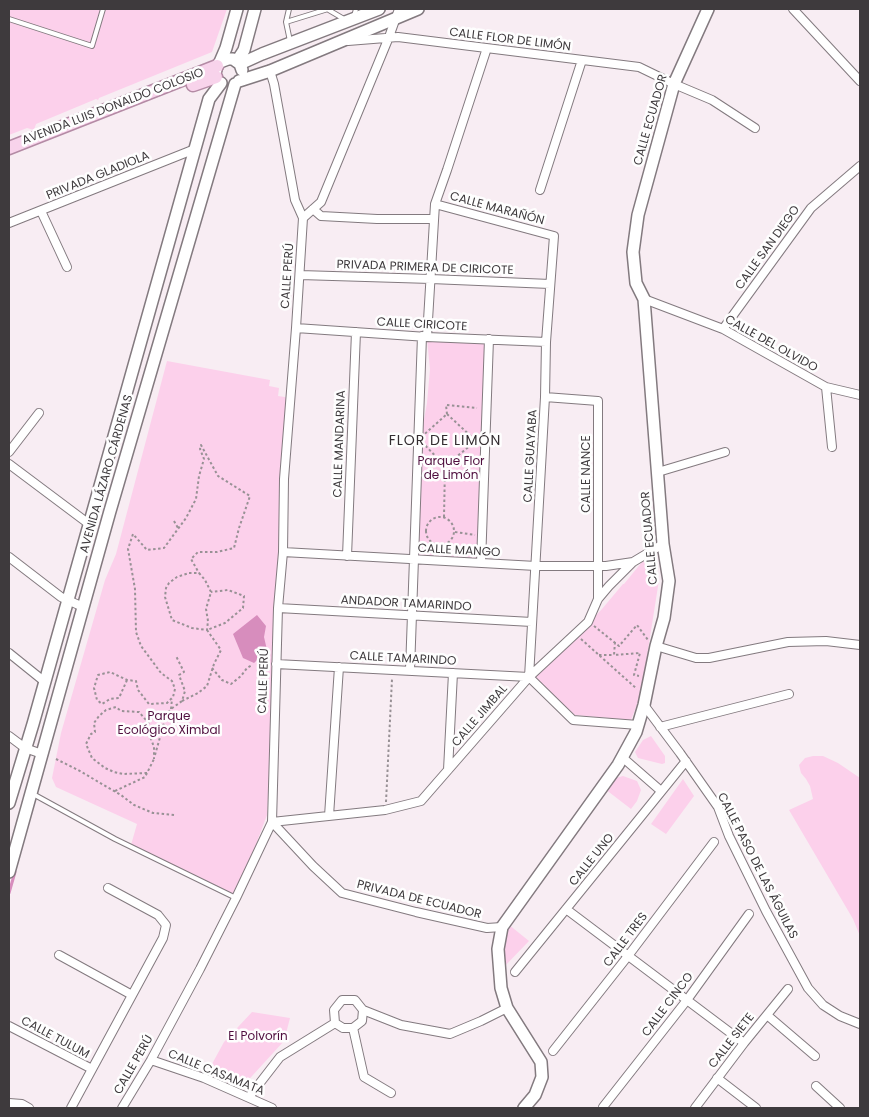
<!DOCTYPE html>
<meta charset="utf-8">
<style>
body{margin:0}
#map{position:relative;width:869px;height:1117px;overflow:hidden;background:#f8edf3;font-family:Poppins,sans-serif}
canvas{display:block}
.frame{position:absolute;inset:0;border:10px solid #3e3a3d;pointer-events:none}
</style>
<div id="map">
<canvas width="869" height="1117"></canvas>
<div class="frame"></div>
</div>
<script>
const ctx = document.querySelector('canvas').getContext('2d');
ctx.lineJoin = 'round';
function fillPath(path, color) { ctx.fillStyle = color; ctx.fill(path, 'evenodd'); }
const shape = rows => new Path2D(rows.map(r => 'M' + r).join(''));
function stroke(path, color, width, dash) { ctx.strokeStyle = color; ctx.lineWidth = width; ctx.lineCap = dash ? 'butt' : 'round'; ctx.setLineDash(dash || []); ctx.stroke(path); }
function label(font, color, halo, rows, align = 'center') {
  ctx.font = font + ' Poppins,sans-serif'; ctx.lineWidth = 5; ctx.setLineDash([]); ctx.textBaseline = 'middle'; ctx.strokeStyle = halo; ctx.fillStyle = color; for (const [text, x, y, turn = 0] of rows) {
    ctx.save(); ctx.translate(x, y); ctx.rotate((+turn || 0) * Math.PI / 180); ctx.textAlign = isNaN(turn) ? turn : align; if (halo) ctx.strokeText(text, 0, 0); ctx.fillText(text, 0, 0); ctx.restore();
  }
}
const green = shape([
 [9,9,227,9,212,52,99,98,98,100,96,99,36,124,34,130,27,128,9,135],
 [427,339,487,341,480,562,417,559,420,442,427,403,430,369],
 [167,361,270,380,269,386,279,388,278,396,291,398,267,815,236,898,131,845,137,824,56,787,52,778,61,733,105,580,116,554],
 [651,561,659,580,641,694,631,720,575,715,532,677,577,635,602,609,623,584,624,584,642,562],
 [651,736,665,756,665,763,662,764,638,758,635,752,643,740],
 [813,756,823,756,838,763,860,778,860,936,853,919,789,810,813,799,810,786,806,779,801,773,799,765,805,758],
 [623,776,637,781,641,790,637,801,631,809,605,789,616,778],
 [683,779,694,796,666,834,651,824],
 [508,924,529,941,502,969,504,929],
 [252,1012,290,1018,284,1041,242,1087,206,1075,224,1042]
]);
const water = shape([
 [257,615,266,626,264,637,267,650,254,663,243,658,233,634]
]);
const stream = shape([
 [9,893,15,872]
]);
const path = shape([
 [447,414,476,441,445,466,419,439,447,414],
 [447,414,446,405,477,408],
 '426 531a14 14 0 1 1 28 0a14 14 0 1 1-28 0Z',
 [444,517,445,466],
 [174,521,178,528],
 [455,532,475,535],
 [189,573,199,573,205,580,211,592,206,609,208,621,207,630,192,628,172,620,165,597,166,588,169,583,177,577,189,573],
 [594,626,619,646,637,625,648,640],
 [581,639,637,689],
 [615,642,614,655,640,653,634,675,639,676],
 [599,655,614,655],
 [212,668,222,680,231,684,241,676,247,668,252,665],
 [127,680,119,698,110,699,102,704,97,700,94,688,98,675,110,672,127,680,136,681,138,690,149,704,167,703,173,697,175,689,172,681,161,673,141,646,136,632,135,589,128,549,133,534,147,550,164,548,186,518,196,499,199,476,204,459,200,449,201,445,218,476,250,496,239,528,234,548,217,552,198,552,191,559,199,573],
 [182,701,198,693,207,686,214,664,221,650,207,630,225,623,243,608,244,596,228,590,211,592],
 [171,709,172,699],
 [155,755,166,716,171,709,182,701,185,691,179,675,184,672,176,656],
 [56,759,78,770,121,795,134,805,153,813,174,815],
 [147,773,123,774,114,772,105,768,92,758,86,744,91,734,95,732,94,723,99,716,106,710,116,707,121,711,139,712,152,727,148,731,154,747,154,759],
 [115,791,145,777,154,759],
 [386,802,392,679]
]);
const lane = shape([
 [289,9,286,22,290,41],
 [327,9,344,19],
 [354,16,356,9],
 [9,19,92,46,103,9],
 [286,22,328,9],
 [33,794,115,839,236,898]
]);
const street = shape([
 [793,9,860,81],
 [348,41,398,37,639,67,674,84,712,100,755,128],
 [270,71,274,84,295,200,303,218],
 [540,190,582,60],
 [435,204,554,236,546,342,545,397,529,677],
 [313,209,321,216,377,219,434,219],
 [41,211,67,267],
 [9,223,195,149],
 [300,275,431,279,550,284],
 [644,299,723,329,826,387,860,395],
 [296,328,427,337,546,342],
 [723,329,811,208,860,166],
 [427,337,435,204,447,170,487,48],
 [826,387,832,447],
 [545,397,598,401,598,599],
 [9,452,39,413],
 [9,464,89,524],
 [658,472,725,452],
 [283,552,536,566,606,566,633,562],
 [347,556,356,332],
 [9,557,61,597,83,607],
 [481,563,489,339],
 [278,608,532,622],
 [656,646,696,658,709,658,788,642,826,641,860,645],
 [9,653,45,682],
 [276,664,529,677],
 [410,670,422,336],
 [529,677,573,720,638,725],
 [644,705,680,753,718,807,729,836,766,911,808,988,823,1005,840,1016,860,1024],
 [660,727,789,694],
 [9,736,25,748,42,754],
 [622,757,661,791],
 [448,770,453,673],
 [329,816,339,667],
 [272,822,385,810,421,801,529,677,588,622,598,599,609,586,633,562,663,544],
 [272,822,313,866,342,893,416,912,487,928,502,927],
 [566,909,744,1043],
 [59,955,132,995],
 [515,972,686,761],
 [363,1010,362,1021,353,1028,343,1028,335,1023,334,1010,342,1000,355,1000,363,1010,401,1025,450,1034,481,1021,507,1008],
 [767,1015,815,1056],
 [9,1026,92,1069],
 [353,1028,364,1077,391,1093],
 [553,1051,628,956,714,842],
 [151,1060,204,1078,272,1108],
 [717,1078,756,1108],
 [816,1086,840,1108],
 [249,1097,280,1057,335,1023],
 [9,1103,22,1104,29,1108],
 [603,1107,687,1000,749,914],
 [71,1108,163,938,166,925,158,915,108,888],
 [122,1108,151,1060,200,969,236,898,272,822,278,608,283,552,284,479,296,328,303,218,321,202,389,37,399,9],
 [695,1108,744,1043,788,989]
]);
const secondary = shape([
 [237,61,244,50,255,9],
 [220,62,228,59,233,59,240,64,242,70],
 [240,64,262,54,379,9],
 [215,73,217,66,220,62,226,48,237,9],
 [239,81,270,71,418,9],
 [9,803,33,724,209,99,221,83],
 [9,872,110,511,235,84],
 [524,1108,535,1095,542,1077,541,1062,507,1008,501,988,498,949,502,927,618,765,636,732,644,705,656,646,664,618,669,581,663,544,644,299,636,283,633,252,638,215,674,84,708,9]
]);
const primary = shape([
 [193,85,216,77],
 [9,148,217,66]
]);
const streetNames = [
 ["CALLE FLOR DE LIMÓN",510,40,7],
 ["AVENIDA LUIS DONALDO COLOSIO",113,107,-21],
 ["CALLE ECUADOR",651,120,-74],
 ["PRIVADA GLADIOLA",98,176,-22],
 ["CALLE MARAÑÓN",497,209,15],
 ["CALLE SAN DIEGO",768,248,-54],
 ["PRIVADA PRIMERA DE CIRICOTE",425,268,2],
 ["CALLE PERÚ",288,276,-86],
 ["CALLE CIRICOTE",422,325,3],
 ["CALLE DEL OLVIDO",771,344,29],
 ["CALLE MANDARINA",340,444,-88],
 ["CALLE GUAYABA",531,456,-87],
 ["AVENIDA LÁZARO CÁRDENAS",107,474,-74],
 ["CALLE NANCE",587,474,-90],
 ["CALLE ECUADOR",650,538,-95],
 ["CALLE MANGO",459,551,3],
 ["ANDADOR TAMARINDO",406,604,3],
 ["CALLE TAMARINDO",403,659,3],
 ["CALLE PERÚ",264,681,-88],
 ["CALLE JIMBAL",480,716,-49],
 ["CALLE UNO",592,860,-51],
 ["CALLE PASO DE LAS ÁGUILAS",757,866,63],
 ["PRIVADA DE ECUADOR",419,900,14],
 ["CALLE TRES",626,940,-53],
 ["CALLE CINCO",668,1005,-53],
 ["CALLE TULUM",55,1038,28],
 ["CALLE SIETE",732,1041,-52],
 ["CALLE PERÚ",134,1065,-60],
 ["CALLE CASAMATA",216,1073,22]
];
const parkNames = [
 ["Parque Flor",451,462],
 ["de Limón",451,476],
 ["Parque",169,717],
 ["Ecológico Ximbal",169,731],
 ["El Polvorín",258,1037]
];
const neighbourhoodNames = [
 ["FLOR DE LIMÓN",445,441]
];
fillPath(green, '#fcd0eb');
fillPath(water, '#d78dbd');
stroke(stream, '#d78dbd', 3);
stroke(lane, '#837a7f', 6);
stroke(street, '#837a7f', 10);
stroke(secondary, '#837a7f', 14);
stroke(primary, '#b48ba5', 15);
stroke(path, '#989195', 2, [2.5, 2.5]);
stroke(lane, '#fff', 4);
stroke(street, '#fff', 8);
stroke(secondary, '#fff', 11);
stroke(primary, '#f8d3eb', 12);
label('12px', '#3e3a3d', '#fefefe', streetNames);
label('12px', '#4f0e3e', '#fefefe', parkNames);
ctx.letterSpacing = '1px';
label('14px', '#342d31', '#fefefe', neighbourhoodNames);
ctx.letterSpacing = '0px';
</script>
